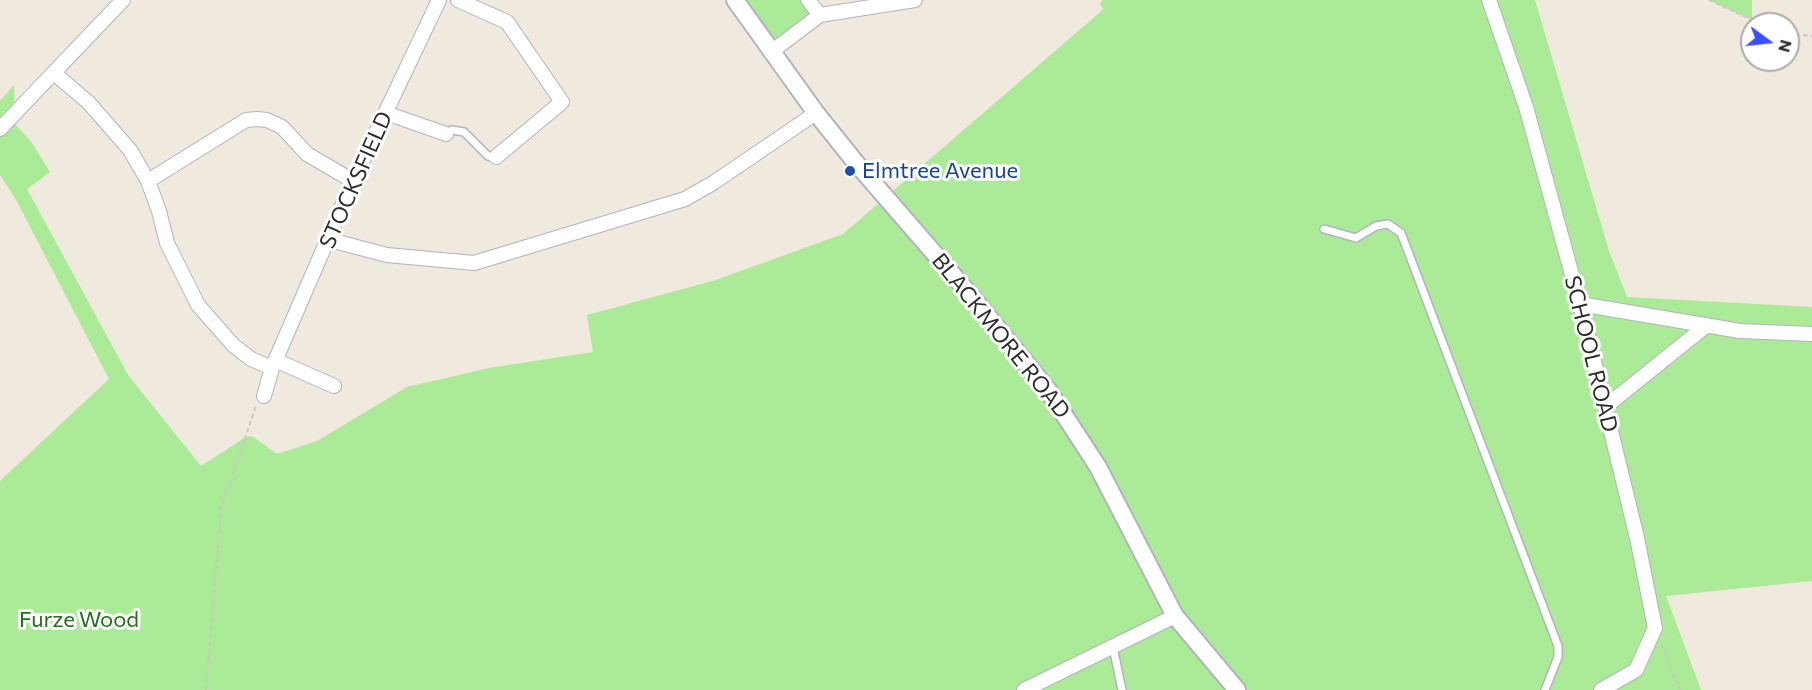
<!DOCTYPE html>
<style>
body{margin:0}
#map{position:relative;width:1812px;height:690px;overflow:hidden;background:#efe9de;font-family:Commissioner,sans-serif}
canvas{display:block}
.north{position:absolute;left:1740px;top:12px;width:60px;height:60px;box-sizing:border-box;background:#fff;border:2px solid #ababab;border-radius:50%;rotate:105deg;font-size:16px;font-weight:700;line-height:24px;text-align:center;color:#2d2d2d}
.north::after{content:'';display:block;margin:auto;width:21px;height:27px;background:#3b4fff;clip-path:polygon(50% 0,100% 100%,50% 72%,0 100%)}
</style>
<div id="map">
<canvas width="1812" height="690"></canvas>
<div class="north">N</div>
</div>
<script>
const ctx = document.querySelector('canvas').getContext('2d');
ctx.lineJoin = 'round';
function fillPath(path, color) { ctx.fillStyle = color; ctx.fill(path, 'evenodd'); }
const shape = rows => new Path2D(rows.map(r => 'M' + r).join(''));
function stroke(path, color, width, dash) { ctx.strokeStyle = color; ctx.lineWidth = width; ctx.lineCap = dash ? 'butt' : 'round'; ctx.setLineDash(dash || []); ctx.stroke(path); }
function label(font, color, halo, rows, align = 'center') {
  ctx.font = font + ' Commissioner,sans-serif'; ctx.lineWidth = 6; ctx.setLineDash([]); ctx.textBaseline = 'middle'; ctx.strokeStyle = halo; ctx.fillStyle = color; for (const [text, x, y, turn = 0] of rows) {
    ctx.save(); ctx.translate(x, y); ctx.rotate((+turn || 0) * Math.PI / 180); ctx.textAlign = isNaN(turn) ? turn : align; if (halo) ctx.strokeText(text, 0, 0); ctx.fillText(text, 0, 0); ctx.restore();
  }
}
const green = shape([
 [735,0,808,0,820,15,771,52],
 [1103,0,1535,0,1609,251,1627,297,1812,307,1812,581,1666,596,1701,690,0,690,0,481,109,379,14,196,0,175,0,101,14,85,15,124,32,143,50,172,27,189,128,375,201,466,246,437,252,436,277,454,317,441,407,387,489,368,593,352,587,315,716,280,843,234,1098,14,1103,9,1100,4],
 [1709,0,1752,0,1752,20]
]);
const path = shape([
 [1709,0,1761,24],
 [1788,34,1812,36],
 [1662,645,1680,690],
 [206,690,221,508,256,406]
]);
const service = shape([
 [446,134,452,130,464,132,488,156,496,157],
 [1324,229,1356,238,1376,226,1388,224,1401,233,1558,646,1558,657,1545,690],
 [1113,647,1122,690]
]);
const minor = shape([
 [458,0,507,22,562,102,496,157],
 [1489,0,1526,107,1580,304,1637,538,1655,628,1636,670,1601,690],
 [820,15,915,0],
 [771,52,820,15,808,0],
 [55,74,88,102,130,150,148,181,159,211,167,243,198,305,233,345,251,359,272,368],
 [386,113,446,134],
 [0,129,123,0],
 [148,181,246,120,257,119,267,120,282,127,307,154,353,181],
 [330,240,387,255,474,263,685,199,713,183,816,113],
 [1580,304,1740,331,1812,334],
 [275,360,334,386],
 [264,396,272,368,353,181,439,0],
 [1605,407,1707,325],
 [1024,690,1175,616]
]);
const tertiary = shape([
 [735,0,816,113,856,163,973,298,1048,390,1098,467,1175,616,1237,690]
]);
const markers = [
 [850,171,6,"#1a4fb4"]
];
const transitNames = [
 ["Elmtree Avenue",862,171]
];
const streetNames = [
 ["STOCKSFIELD",356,180,-66],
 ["BLACKMORE ROAD",1001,336,51],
 ["SCHOOL ROAD",1591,354,76]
];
const parkNames = [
 ["Furze Wood",79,620]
];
fillPath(green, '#abea96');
stroke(service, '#b2b3c1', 10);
stroke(minor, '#b2b3c1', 16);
stroke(tertiary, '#b2b3c1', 20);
stroke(path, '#c8c8c8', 2, [4.5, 3]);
stroke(service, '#fff', 7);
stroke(minor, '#fff', 14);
stroke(tertiary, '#fff', 16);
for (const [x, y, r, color] of markers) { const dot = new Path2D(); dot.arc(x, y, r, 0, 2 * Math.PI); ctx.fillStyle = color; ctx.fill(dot); stroke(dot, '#fff', 2); }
label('22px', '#164399', '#fff', transitNames, 'left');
label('22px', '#2d2d2d', '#fff', streetNames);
label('22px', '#207214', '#fff', parkNames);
</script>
